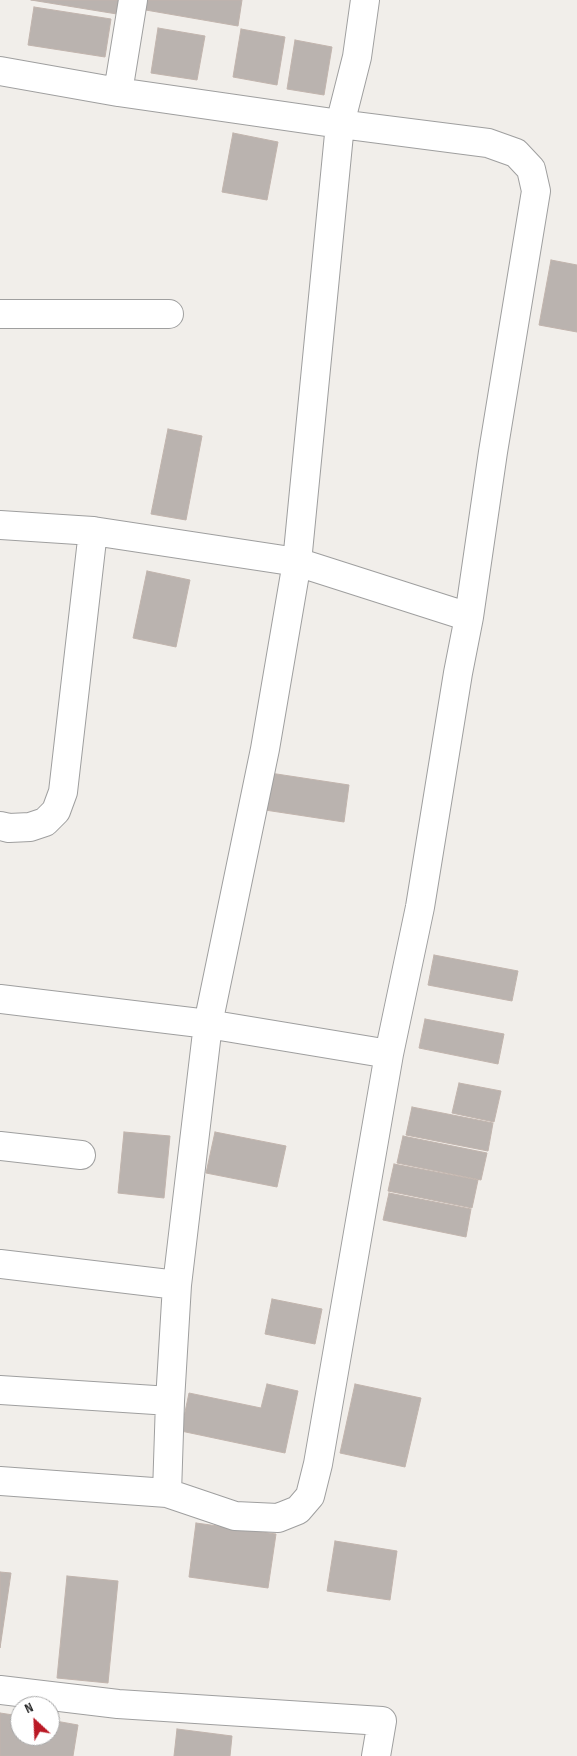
<!DOCTYPE html>
<style>
body{margin:0}
#map{position:relative;width:577px;height:1756px;overflow:hidden;background:#f1eeea;font-family:"Sofia Sans Condensed",sans-serif}
canvas{display:block}
.north{position:absolute;left:10px;top:1696px;width:50px;height:50px;box-sizing:border-box;background:#fff;border:1px solid #a7a7a7;border-radius:50%;rotate:335deg;font-size:14px;font-weight:700;line-height:20px;text-align:center;color:#222}
.north::after{content:'';display:block;margin:auto;width:18px;height:22px;background:#ba1925;clip-path:polygon(50% 0,100% 100%,50% 72%,0 100%)}
</style>
<div id="map">
<canvas width="577" height="1756"></canvas>
<div class="north">N</div>
</div>
<script>
const ctx = document.querySelector('canvas').getContext('2d');
ctx.lineJoin = 'round';
function fillPath(path, color) { ctx.fillStyle = color; ctx.fill(path, 'evenodd'); }
const shape = rows => new Path2D(rows.map(r => 'M' + r).join(''));
function stroke(path, color, width, dash) { ctx.strokeStyle = color; ctx.lineWidth = width; ctx.lineCap = dash ? 'butt' : 'round'; ctx.setLineDash(dash || []); ctx.stroke(path); }
const building = shape([
 [31,0,125,0,123,15,31,0],
 [141,0,242,0,238,26,140,9,141,0],
 [34,7,111,19,105,57,28,45,34,7],
 [158,28,205,36,197,80,151,73,158,28],
 [241,29,285,37,277,85,233,77,241,29],
 [295,40,332,47,324,95,287,89,295,40],
 [233,133,278,142,267,200,222,192,233,133],
 [551,260,577,265,577,332,539,325,551,260],
 [168,429,202,436,186,520,151,514,168,429],
 [147,571,190,580,176,647,133,638,147,571],
 [270,773,349,785,344,822,265,810,270,773],
 [434,955,518,971,512,1001,428,985,434,955],
 [425,1019,504,1034,498,1064,419,1048,425,1019],
 [459,1083,501,1091,494,1122,452,1113,459,1083],
 [412,1107,493,1123,488,1151,406,1135,412,1107],
 [124,1132,170,1136,164,1198,118,1193,124,1132],
 [215,1132,286,1146,277,1187,206,1173,215,1132],
 [403,1136,487,1153,481,1180,397,1163,403,1136],
 [394,1164,478,1180,472,1208,388,1191,394,1164],
 [389,1193,471,1209,466,1237,383,1220,389,1193],
 [272,1299,322,1309,315,1344,265,1334,272,1299],
 [267,1384,298,1391,285,1453,181,1431,189,1393,261,1408,267,1384],
 [355,1384,421,1398,405,1467,340,1453,355,1384],
 [196,1523,276,1534,268,1588,189,1577,196,1523],
 [335,1541,397,1551,390,1600,327,1591,335,1541],
 [0,1572,11,1573,0,1648,0,1572],
 [67,1576,118,1581,108,1683,57,1678,67,1576],
 [0,1713,20,1716,20,1736,50,1736,50,1720,78,1725,73,1756,0,1756,0,1713],
 [177,1729,232,1736,230,1756,174,1756,177,1729]
]);
const minor = shape([
 [0,71,118,92,340,124,488,143,516,153,531,169,536,191,493,452,469,617,458,673,420,907,389,1054,318,1464,310,1496,298,1510,278,1518,235,1516,167,1493,0,1481],
 [118,92,133,0],
 [0,314,169,314],
 [0,525,93,531,297,562,469,617],
 [0,826,9,828,30,827,45,822,56,811,63,792,93,531],
 [0,999,208,1024,389,1054],
 [0,1146,81,1155],
 [0,1264,177,1285],
 [0,1390,170,1401],
 [167,1493,170,1401,177,1285,208,1024,265,749,297,562,340,124,357,57,365,0],
 [0,1690,118,1704,382,1721,376,1756]
]);
fillPath(building, '#bab3af');
stroke(building, '#c1b4ad', 1);
stroke(minor, '#9f9f9f', 30);
stroke(minor, '#fff', 28);
</script>
